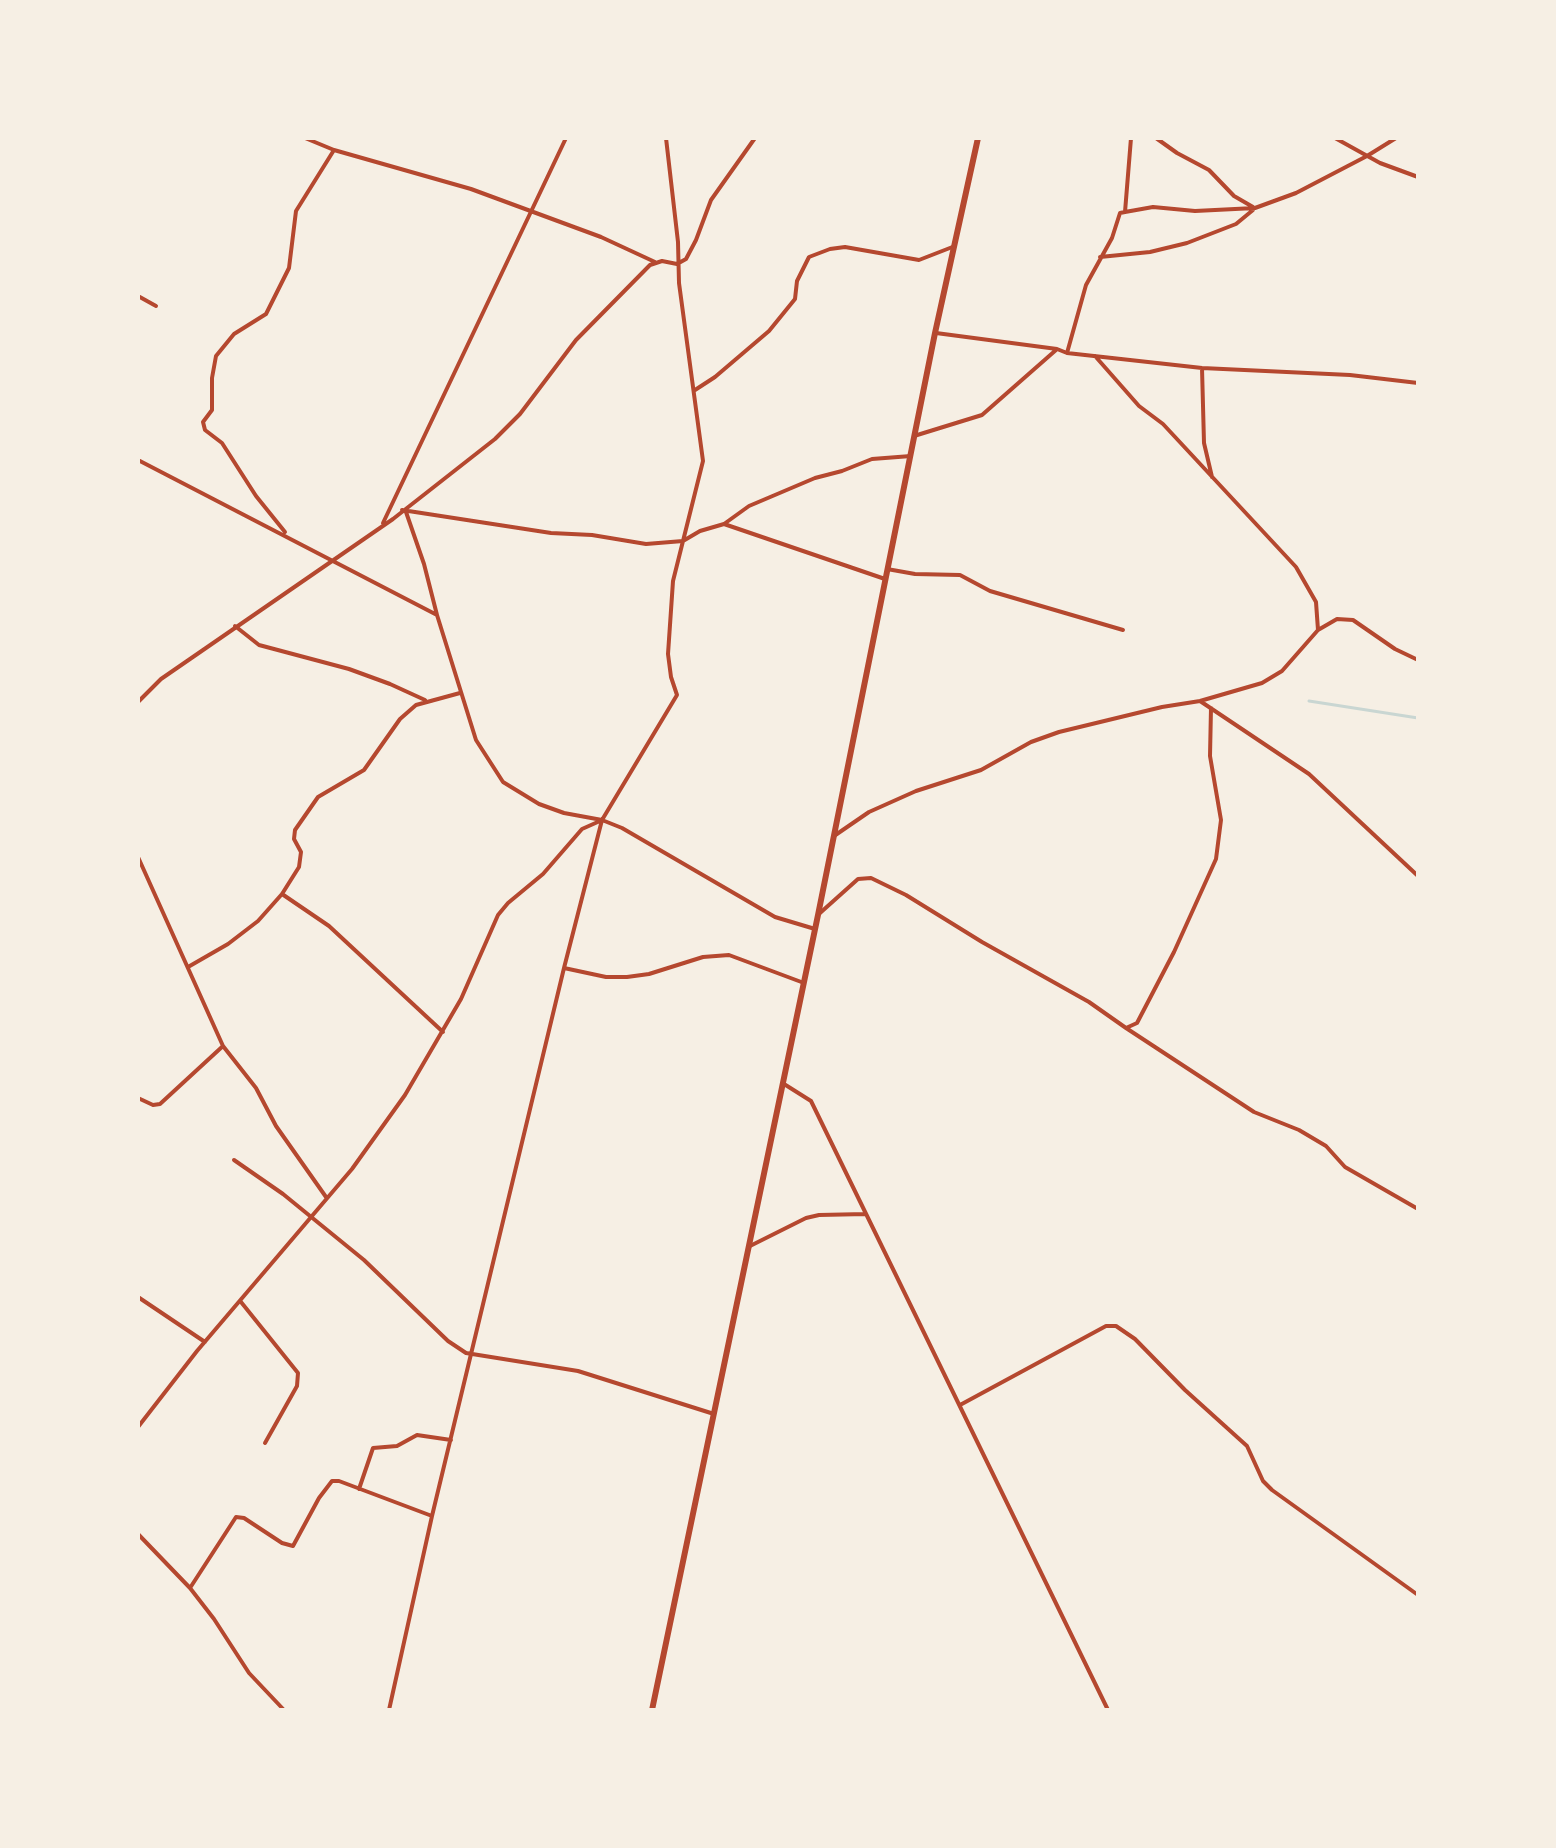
<!DOCTYPE html>
<style>
body{margin:0}
#map{position:relative;width:1556px;height:1848px;overflow:hidden;background:#f6efe4;font-family:"Roboto Condensed",sans-serif}
canvas{display:block}
.frame{position:absolute;inset:0;border:140px solid #f6efe4;pointer-events:none}
</style>
<div id="map">
<canvas width="1556" height="1848"></canvas>
<div class="frame"></div>
</div>
<script>
const ctx = document.querySelector('canvas').getContext('2d');
ctx.lineJoin = 'round';
const shape = rows => new Path2D(rows.map(r => 'M' + r).join(''));
function stroke(path, color, width, dash) { ctx.strokeStyle = color; ctx.lineWidth = width; ctx.lineCap = dash ? 'butt' : 'round'; ctx.setLineDash(dash || []); ctx.stroke(path); }
const stream = shape([
 [1309,701,1418,718]
]);
const minor = shape([
 [305,138,334,150,471,189,601,237,655,262],
 [1156,138,1177,153,1209,170,1234,196,1253,207],
 [1335,138,1380,163,1418,177],
 [1125,212,1153,207,1195,211,1255,208,1296,193,1367,156,1396,138],
 [1100,257,1150,252,1187,243,1236,224,1253,210],
 [138,296,156,306],
 [936,333,1057,349,1067,353,1202,368,1350,375,1418,383],
 [1067,353,1086,285,1112,238,1120,213,1125,212,1131,138],
 [1095,356,1139,406,1163,424,1296,567,1316,602,1318,630],
 [1202,368,1204,443,1212,477],
 [695,390,715,377,769,331,795,299,797,281,809,257,830,249,845,247,919,260,955,246],
 [914,436,982,415,1056,350],
 [138,460,437,615,476,740,503,782,539,804,564,813,602,820,622,828,775,917,815,929],
 [402,510,551,533,592,535,646,544,683,541,700,531,724,524,749,506,815,478,842,471,872,459,911,456],
 [406,512,424,564,437,615],
 [383,523,566,138],
 [724,524,885,579],
 [285,532,256,496,222,443,205,430,203,422,212,410,212,378,216,356,234,334,266,314,289,268,296,211,334,150],
 [887,569,915,574,960,575,990,591,1123,630],
 [235,626,259,645,349,669,390,684,425,700],
 [1200,701,1309,774,1418,876],
 [138,702,161,679,393,519,495,439,520,414,576,340,650,265,662,261,677,264,686,259,696,240,711,200,755,138],
 [834,836,869,812,916,791,981,770,1031,742,1059,732,1162,707,1200,701,1262,683,1282,671,1318,630,1337,619,1353,620,1395,649,1418,660],
 [138,857,223,1046,256,1088,276,1126,326,1197],
 [282,894,329,926,443,1032],
 [820,913,858,879,871,878,906,895,982,942,1089,1002,1126,1028,1137,1023,1174,952,1216,859,1221,820,1210,756,1211,708],
 [188,967,228,944,258,921,282,894,299,867,301,852,294,839,295,830,318,797,364,770,400,719,416,705,460,693],
 [564,968,606,977,627,977,649,974,703,957,729,955,804,983],
 [1126,1028,1254,1112,1299,1130,1326,1146,1345,1167,1418,1209],
 [784,1084,811,1101,1108,1710],
 [138,1098,153,1105,160,1104,223,1046],
 [234,1160,283,1194,364,1260,448,1341,466,1353,578,1371,714,1414],
 [748,1247,806,1218,819,1215,866,1214],
 [138,1297,205,1342],
 [241,1302,298,1373,297,1386,265,1443],
 [960,1405,1106,1326,1116,1326,1135,1339,1185,1390,1247,1446,1263,1481,1272,1490,1418,1595],
 [138,1427,197,1351,352,1169,405,1095,461,999,498,915,508,903,543,874,582,829,600,821],
 [359,1489,373,1448,397,1446,417,1435,451,1440],
 [138,1534,190,1588,214,1619,249,1673,284,1710],
 [190,1588,236,1517,244,1518,282,1543,293,1546,319,1498,332,1481,339,1481,432,1516],
 [389,1710,432,1516,564,968,602,820,677,695,671,677,668,654,673,581,703,461,679,283,678,242,666,138]
]);
const primary = shape([
 [652,1710,818,915,935,333,978,138]
]);
stroke(stream, '#c9d6d2', 3);
stroke(minor, '#b5482f', 4);
stroke(primary, '#b5482f', 6);
</script>
